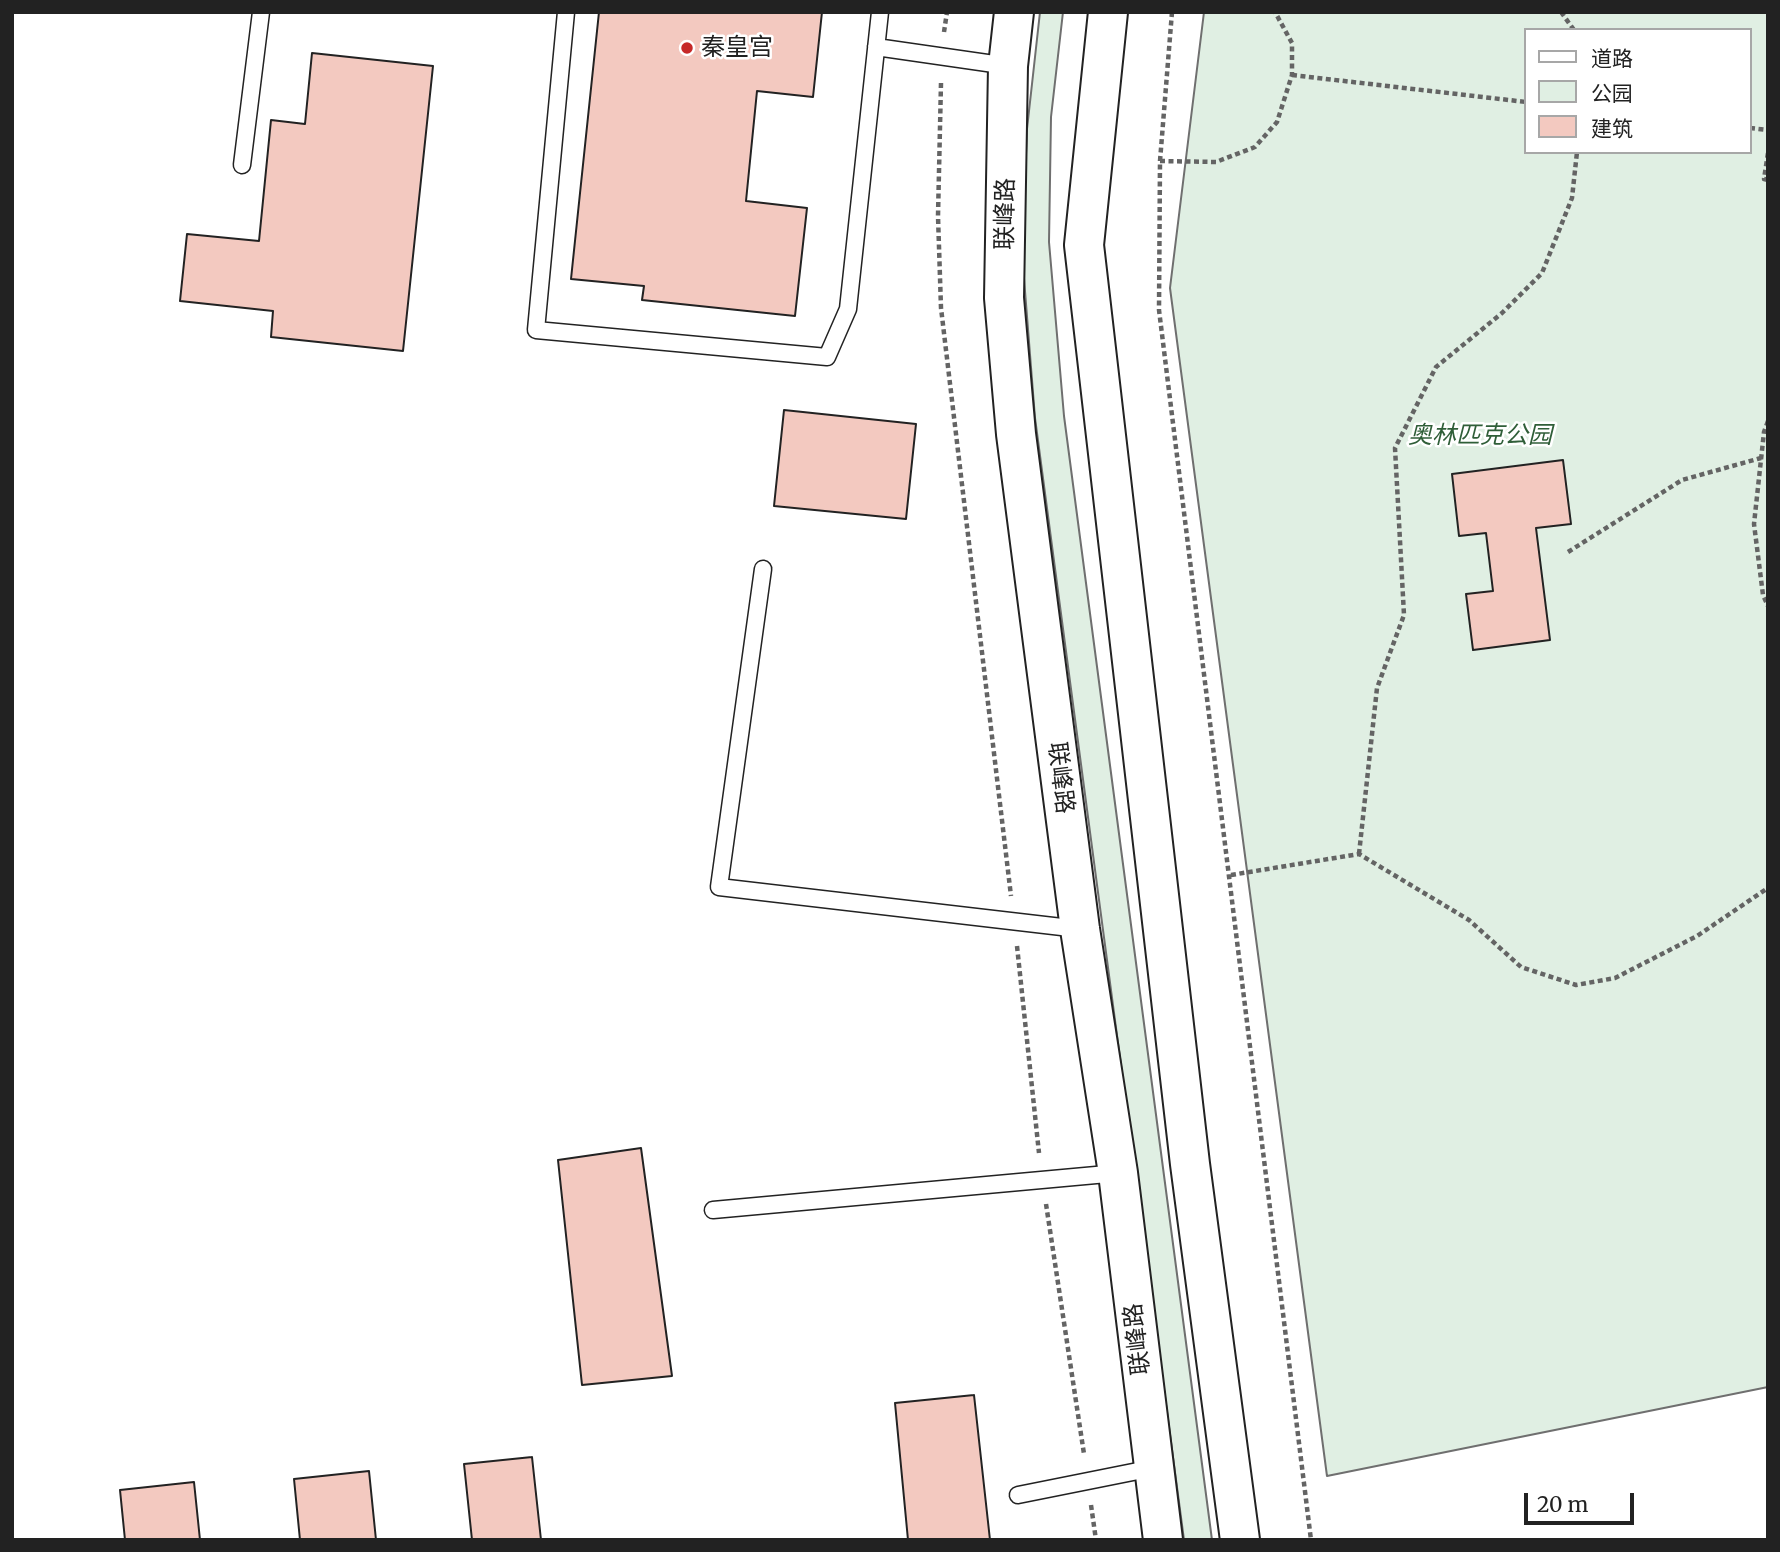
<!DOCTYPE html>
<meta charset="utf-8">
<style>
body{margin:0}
#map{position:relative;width:1780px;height:1552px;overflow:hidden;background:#fff;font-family:Merriweather,"Noto Sans SC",serif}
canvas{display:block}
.frame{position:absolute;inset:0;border:14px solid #222;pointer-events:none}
.legend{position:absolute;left:1524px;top:28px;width:228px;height:126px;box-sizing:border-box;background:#fff;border:2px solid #a7a7a7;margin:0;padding:9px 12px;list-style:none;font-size:21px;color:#222}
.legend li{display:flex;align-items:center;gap:14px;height:35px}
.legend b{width:35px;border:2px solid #a7a7a7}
.scale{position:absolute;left:1524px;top:1493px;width:110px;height:32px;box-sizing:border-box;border:4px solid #222;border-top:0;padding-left:9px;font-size:21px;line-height:24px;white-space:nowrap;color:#222;-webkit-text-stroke:5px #fff;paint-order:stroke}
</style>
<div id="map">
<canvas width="1780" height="1552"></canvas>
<div class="frame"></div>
<ul class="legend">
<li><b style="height:9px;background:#fff"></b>道路</li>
<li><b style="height:19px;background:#e0efe3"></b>公园</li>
<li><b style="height:19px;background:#f3c9c0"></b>建筑</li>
</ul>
<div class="scale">20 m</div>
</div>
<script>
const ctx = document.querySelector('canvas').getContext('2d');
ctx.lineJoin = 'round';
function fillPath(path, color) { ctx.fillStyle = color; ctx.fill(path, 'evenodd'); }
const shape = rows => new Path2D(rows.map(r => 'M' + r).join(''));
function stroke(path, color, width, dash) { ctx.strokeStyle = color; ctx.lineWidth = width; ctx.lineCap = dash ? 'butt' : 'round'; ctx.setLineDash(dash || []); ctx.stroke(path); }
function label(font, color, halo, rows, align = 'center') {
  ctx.font = font + ' Merriweather,"Noto Sans SC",serif'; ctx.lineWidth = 5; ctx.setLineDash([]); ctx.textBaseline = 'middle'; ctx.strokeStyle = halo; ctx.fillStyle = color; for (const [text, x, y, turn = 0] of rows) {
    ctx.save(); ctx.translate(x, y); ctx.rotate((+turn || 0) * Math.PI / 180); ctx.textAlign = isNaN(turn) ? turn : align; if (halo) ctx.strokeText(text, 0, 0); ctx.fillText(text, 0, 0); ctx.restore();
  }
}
const green = shape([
 [1040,12,1063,12,1051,117,1049,242,1064,416,1212,1540,1184,1540,1035,418,1022,253,1027,129,1040,12],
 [1204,12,1768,12,1768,1387,1327,1476,1170,288,1204,12],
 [1526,30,1750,30,1750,152,1526,152,1526,30]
]);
const building = shape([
 [599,12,822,12,813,97,757,91,746,201,807,208,795,316,642,300,644,286,571,279,599,12],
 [312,53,433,66,403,351,271,337,273,311,180,301,187,234,259,241,271,120,305,124,312,53],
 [784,410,916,424,906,519,774,506,784,410],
 [1563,460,1571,524,1536,528,1550,640,1473,650,1466,594,1493,591,1486,533,1459,536,1452,474,1563,460],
 [641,1148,672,1376,582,1385,558,1160,641,1148],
 [974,1395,990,1540,908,1540,895,1403,974,1395],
 [532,1457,541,1540,472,1540,464,1464,532,1457],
 [369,1471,376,1540,300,1540,294,1479,369,1471],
 [194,1482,200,1540,125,1540,120,1490,194,1482]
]);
const path = shape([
 [1172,12,1160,161,1159,310,1311,1540],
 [1561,12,1574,30],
 [944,32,947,12],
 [1292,75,1526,102],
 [941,83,938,216,941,308,1011,896],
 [1750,128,1768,130],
 [1768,153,1764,179,1768,180],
 [1160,161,1216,162,1255,147,1277,122,1292,75,1292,43,1275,12],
 [1768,421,1764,432,1754,524,1763,595,1768,606],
 [1568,552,1682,480,1761,458],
 [1359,854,1377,688,1404,615,1395,448,1436,367,1502,313,1542,273,1572,198,1577,152],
 [1231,875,1359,854,1469,920,1521,967,1576,985,1615,978,1697,936,1768,888],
 [1017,946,1039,1153],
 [1046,1204,1084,1454],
 [1091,1505,1096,1540]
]);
const service = shape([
 [566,12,536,330,827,357,848,309,880,12],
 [876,47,1008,66],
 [242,165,261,12],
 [763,569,719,887,1079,929],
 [713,1210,1118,1173],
 [1018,1495,1153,1468]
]);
const secondary = shape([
 [1014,12,1008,66,1004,298,1016,434,1080,929,1118,1173,1163,1540],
 [1108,12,1084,245,1190,1164,1240,1540]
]);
const markers = [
 [687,48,7,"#c62828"]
];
const poiNames = [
 ["秦皇宫",701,48]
];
const streetNames = [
 ["联峰路",1006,214,-89],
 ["联峰路",1060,778,83],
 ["联峰路",1138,1339,-97]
];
const parkNames = [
 ["奥林匹克公园",1480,436]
];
fillPath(green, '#e0efe3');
stroke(green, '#6f6f6f', 2);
fillPath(building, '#f3c9c0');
stroke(building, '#222', 2);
stroke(service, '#222', 19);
stroke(secondary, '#222', 42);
stroke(path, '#646464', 4.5, [5, 3.5]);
stroke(service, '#fff', 16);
stroke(secondary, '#fff', 38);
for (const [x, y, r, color] of markers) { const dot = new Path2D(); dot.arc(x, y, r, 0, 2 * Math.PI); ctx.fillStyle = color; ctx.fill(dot); stroke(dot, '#fff', 2.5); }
label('24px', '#222', '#fff', poiNames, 'left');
label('24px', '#222', '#fff', streetNames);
label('italic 24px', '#2f5e38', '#fff', parkNames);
</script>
